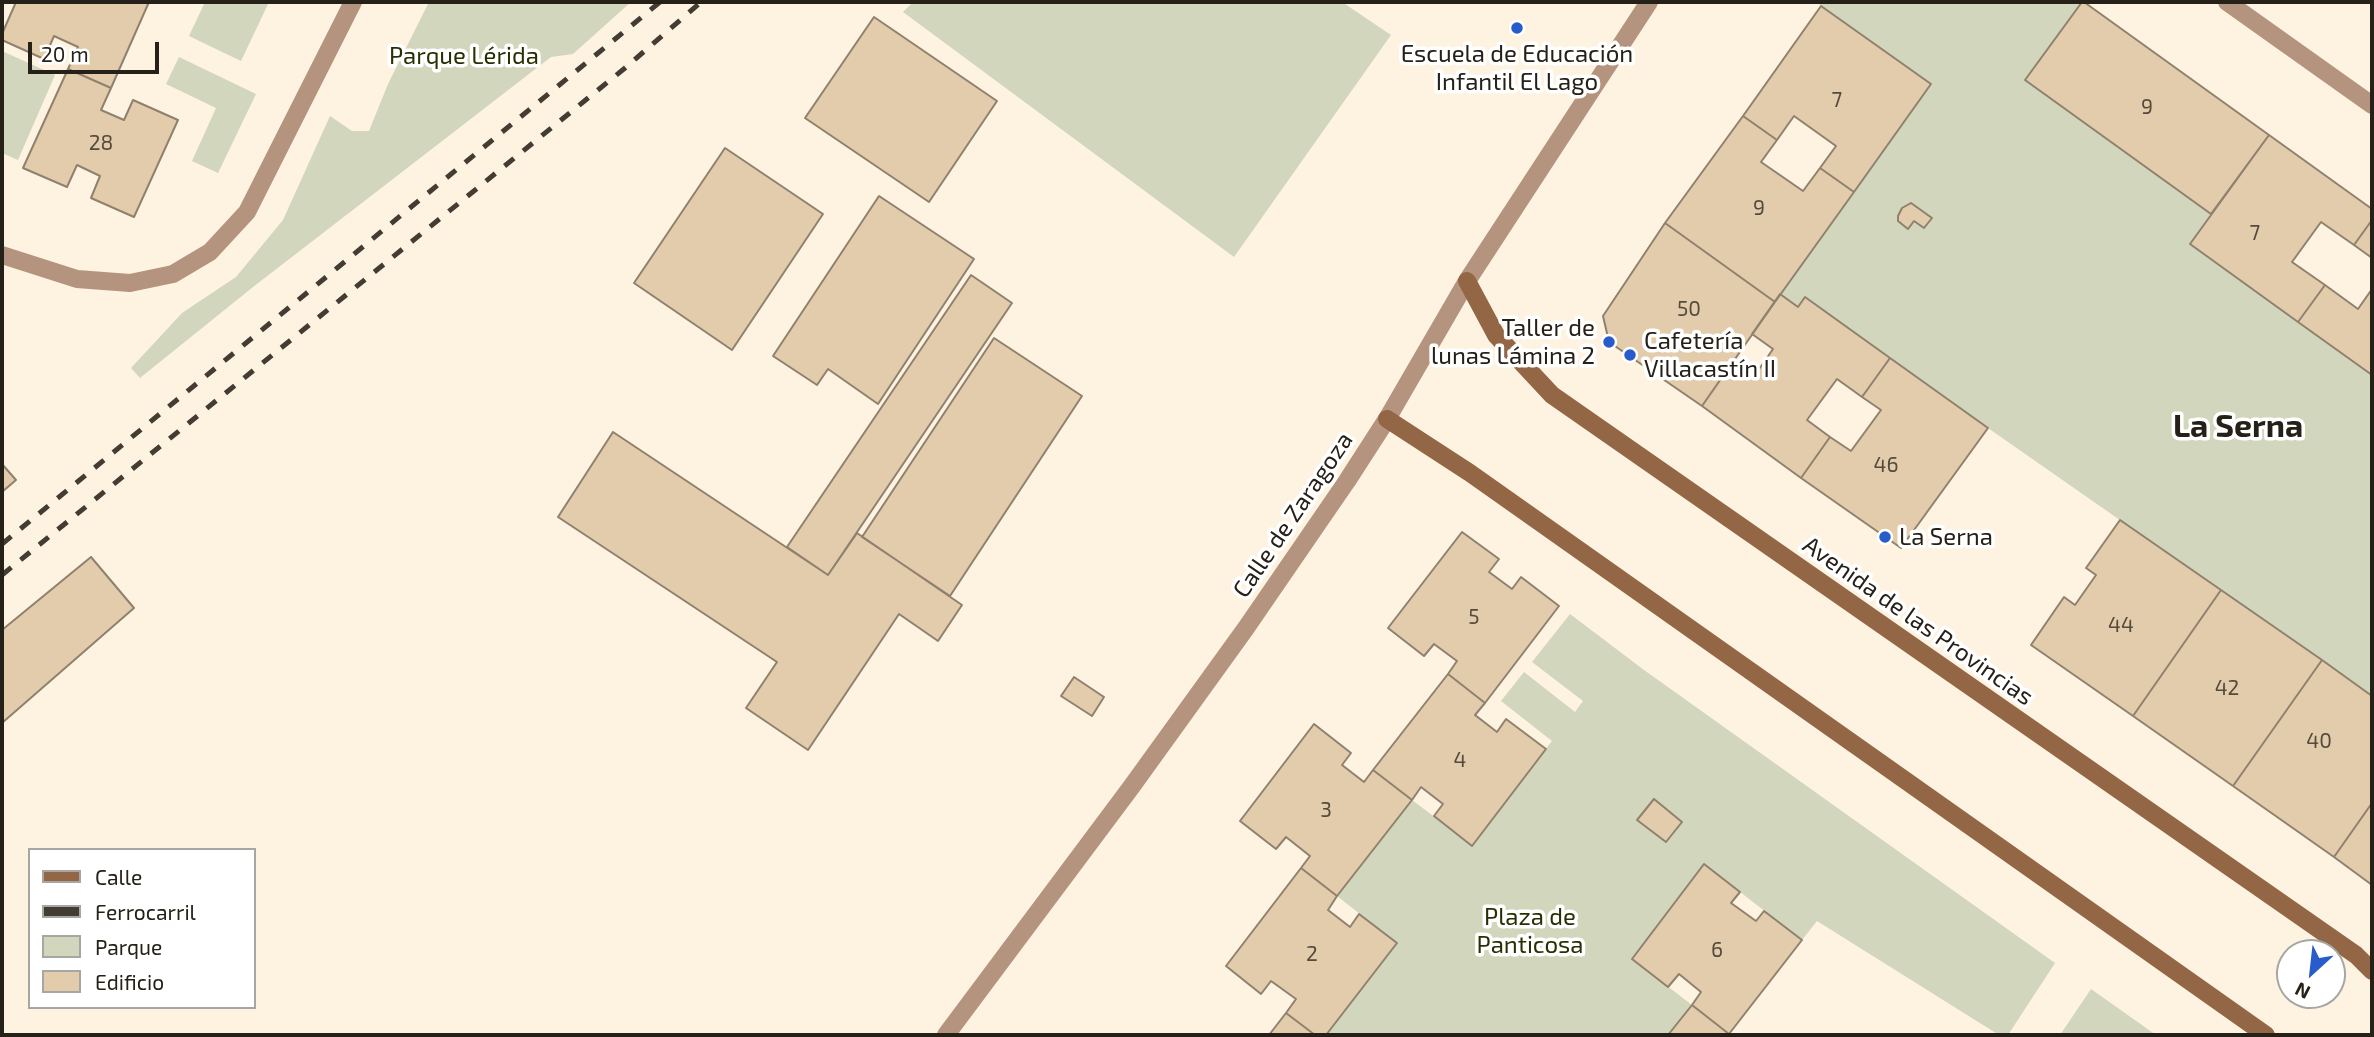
<!DOCTYPE html>
<meta charset="utf-8">
<style>
body{margin:0}
#map{position:relative;width:2374px;height:1037px;overflow:hidden;background:#fef2e1;font-family:"Exo 2",sans-serif}
canvas{display:block}
.frame{position:absolute;inset:0;border:4px solid #252018;pointer-events:none}
.legend{position:absolute;left:28px;top:848px;width:228px;height:161px;box-sizing:border-box;background:#fff;border:2px solid #a8a6a3;margin:0;padding:9px 12px;list-style:none;font-size:21px;color:#252018}
.legend li{display:flex;align-items:center;gap:14px;height:35px}
.legend b{width:35px;border:2px solid #a8a6a3}
.north{position:absolute;left:2276px;top:939px;width:70px;height:70px;box-sizing:border-box;background:#fff;border:2px solid #a8a6a3;border-radius:50%;rotate:207deg;font-size:19px;font-weight:700;line-height:28px;text-align:center;color:#252018}
.north::after{content:'';display:block;margin:auto;width:24px;height:32px;background:#275cca;clip-path:polygon(50% 0,100% 100%,50% 72%,0 100%)}
.scale{position:absolute;left:28px;top:42px;width:131px;height:32px;box-sizing:border-box;border:4px solid #252018;border-top:0;padding-left:9px;font-size:21px;line-height:24px;white-space:nowrap;color:#252018;-webkit-text-stroke:5px #fff;paint-order:stroke}
</style>
<div id="map">
<canvas width="2374" height="1037"></canvas>
<div class="frame"></div>
<ul class="legend">
<li><b style="height:9px;background:#936645"></b>Calle</li>
<li><b style="height:9px;background:#423c33"></b>Ferrocarril</li>
<li><b style="height:19px;background:#d1d6bc"></b>Parque</li>
<li><b style="height:19px;background:#e3ccac"></b>Edificio</li>
</ul>
<div class="north">N</div>
<div class="scale">20 m</div>
</div>
<script>
const ctx = document.querySelector('canvas').getContext('2d');
ctx.lineJoin = 'round';
function fillPath(path, color) { ctx.fillStyle = color; ctx.fill(path, 'evenodd'); }
const shape = rows => new Path2D(rows.map(r => 'M' + r).join(''));
function stroke(path, color, width, dash) { ctx.strokeStyle = color; ctx.lineWidth = width; ctx.lineCap = dash ? 'butt' : 'round'; ctx.setLineDash(dash || []); ctx.stroke(path); }
function label(font, color, halo, rows, align = 'center') {
  ctx.font = font + ' "Exo 2",sans-serif'; ctx.lineWidth = 7; ctx.setLineDash([]); ctx.textBaseline = 'middle'; ctx.strokeStyle = halo; ctx.fillStyle = color; for (const [text, x, y, turn = 0] of rows) {
    ctx.save(); ctx.translate(x, y); ctx.rotate((+turn || 0) * Math.PI / 180); ctx.textAlign = isNaN(turn) ? turn : align; if (halo) ctx.strokeText(text, 0, 0); ctx.fillText(text, 0, 0); ctx.restore();
  }
}
const green = shape([
 [205,2,269,2,241,61,189,36],
 [429,2,631,2,573,54,551,57,253,287,140,378,131,368,182,313,236,277,283,220,330,116,352,131,369,131,388,84],
 [913,2,1342,2,1391,35,1234,257,903,12],
 [1816,2,2082,2,2025,80,2211,214,2190,244,2372,375,2372,696,1988,428,1806,298,1798,307,1780,294,1931,84],
 [2,51,55,75,18,160,2,153],
 [179,57,256,94,218,173,192,161,216,108,166,84],
 [1570,614,1644,670,2055,963,2008,1035,1999,1035,1817,921,1802,940,1704,864,1632,959,1692,1005,1668,1035,1326,1035,1397,943,1337,896,1412,800,1472,845,1552,741,1501,701,1524,672,1575,712,1583,701,1532,662],
 [2091,989,2156,1035,2060,1035]
]);
const building = shape([
 [16,2,149,2,111,88,68,69,78,47,54,36,44,59,2,40,2,34,16,2],
 [2082,2,2084,2,2269,135,2211,214,2025,80,2082,2],
 [1821,6,1931,84,1854,192,1820,168,1836,146,1794,116,1777,140,1743,116,1821,6],
 [874,17,997,101,929,202,805,118,874,17],
 [68,69,111,88,101,110,124,120,133,100,178,120,134,217,91,198,100,176,77,165,67,187,23,168,68,69],
 [1743,116,1777,140,1761,162,1803,191,1820,168,1854,192,1775,302,1665,223,1743,116],
 [2269,135,2372,209,2372,220,2354,245,2321,222,2292,262,2325,285,2298,322,2190,244,2269,135],
 [725,148,823,214,732,350,634,283,725,148],
 [879,196,974,259,878,404,828,369,817,385,773,356,879,196],
 [1911,203,1932,218,1924,228,1914,221,1908,229,1898,221,1898,216,1902,208,1911,203],
 [2372,220,2372,258,2354,245,2372,220],
 [1665,223,1775,302,1702,406,1609,342,1603,316,1665,223],
 [971,275,1012,303,828,575,787,547,971,275],
 [2325,285,2358,309,2372,289,2372,375,2298,322,2325,285],
 [1780,294,1798,307,1805,297,1890,358,1862,397,1837,379,1807,420,1830,437,1801,478,1702,406,1734,360,1755,375,1773,349,1752,334,1780,294],
 [994,338,1082,396,950,596,862,537,994,338],
 [1890,358,1988,428,1901,548,1801,478,1830,437,1851,451,1881,410,1862,397,1890,358],
 [613,432,828,575,857,533,962,605,938,641,899,614,808,750,746,708,777,662,558,517,613,432],
 [2,464,16,480,2,492,2,464],
 [2120,520,2221,590,2133,716,2031,645,2064,597,2075,605,2096,575,2086,568,2120,520],
 [1462,532,1499,559,1489,572,1512,589,1521,577,1559,606,1485,703,1448,674,1457,661,1434,644,1424,656,1388,628,1462,532],
 [91,557,134,608,2,723,2,630,91,557],
 [2221,590,2322,660,2233,786,2133,716,2221,590],
 [2322,660,2372,696,2372,803,2334,857,2233,786,2322,660],
 [1448,674,1485,703,1475,715,1497,732,1506,719,1546,749,1472,846,1434,816,1443,804,1421,787,1412,800,1373,770,1448,674],
 [1074,677,1104,697,1092,716,1061,696,1074,677],
 [1314,724,1351,753,1342,765,1364,782,1373,770,1412,800,1337,896,1301,868,1310,856,1286,837,1276,849,1240,821,1314,724],
 [1654,799,1682,822,1666,842,1637,820,1654,799],
 [2372,803,2372,885,2334,857,2372,803],
 [1704,864,1740,892,1731,903,1756,921,1764,911,1802,940,1729,1034,1692,1005,1701,992,1679,974,1668,987,1632,959,1704,864],
 [1301,868,1337,896,1328,910,1350,927,1359,914,1397,943,1326,1035,1315,1035,1286,1013,1296,999,1271,981,1261,994,1226,966,1301,868],
 [1692,1005,1729,1034,1728,1035,1668,1035,1692,1005],
 [1286,1013,1315,1035,1269,1035,1286,1013]
]);
const street = shape([
 [2227,2,2372,105],
 [2,255,77,279,130,283,173,274,210,252,247,212,353,2],
 [946,1035,1132,786,1246,628,1347,481,1387,419,1467,281,1649,2]
]);
const secondary = shape([
 [1467,281,1496,335,1552,395,2356,955,2372,971],
 [1387,419,1470,473,2266,1035]
]);
const rail = shape([
 [2,544,660,2],
 [2,575,625,68,701,2]
]);
const markers = [
 [1517,28,7,"#275cca"],
 [1609,342,7,"#275cca"],
 [1630,355,7,"#275cca"],
 [1885,537,7,"#275cca"]
];
const numberNames = [
 ["7",1837,100],
 ["9",2147,107],
 ["28",101,143],
 ["9",1759,208],
 ["7",2255,233],
 ["50",1689,309],
 ["46",1886,465],
 ["5",1474,617],
 ["44",2121,625],
 ["42",2227,688],
 ["40",2319,741],
 ["4",1460,760],
 ["3",1326,810],
 ["6",1717,950],
 ["2",1312,954]
];
const poiNames = [
 ["Escuela de Educación",1517,54,"center"],
 ["Infantil El Lago",1517,82,"center"],
 ["Taller de",1595,328,"right"],
 ["lunas Lámina 2",1595,356,"right"],
 ["Cafetería",1644,341],
 ["Villacastín II",1644,369],
 ["La Serna",1899,537]
];
const parkNames = [
 ["Parque Lérida",464,56],
 ["Plaza de",1530,917],
 ["Panticosa",1530,945]
];
const streetNames = [
 ["Calle de Zaragoza",1293,515,-56],
 ["Avenida de las Provincias",1918,621,35]
];
const districtNames = [
 ["La Serna",2238,426]
];
fillPath(green, '#d1d6bc');
fillPath(building, '#e3ccac');
stroke(building, '#8f816e', 2);
stroke(street, '#b4947e', 18);
stroke(secondary, '#936645', 18);
stroke(rail, '#423c33', 5, [12, 12]);
for (const [x, y, r, color] of markers) { const dot = new Path2D(); dot.arc(x, y, r, 0, 2 * Math.PI); ctx.fillStyle = color; ctx.fill(dot); stroke(dot, '#fff', 2.5); }
label('21px', '#544b3d', null, numberNames);
label('24px', '#252018', '#fff', poiNames, 'left');
label('24px', '#2a2f02', '#fff', parkNames);
label('24px', '#252018', '#fff', streetNames);
label('bold 32px', '#252018', '#fff', districtNames);
</script>
